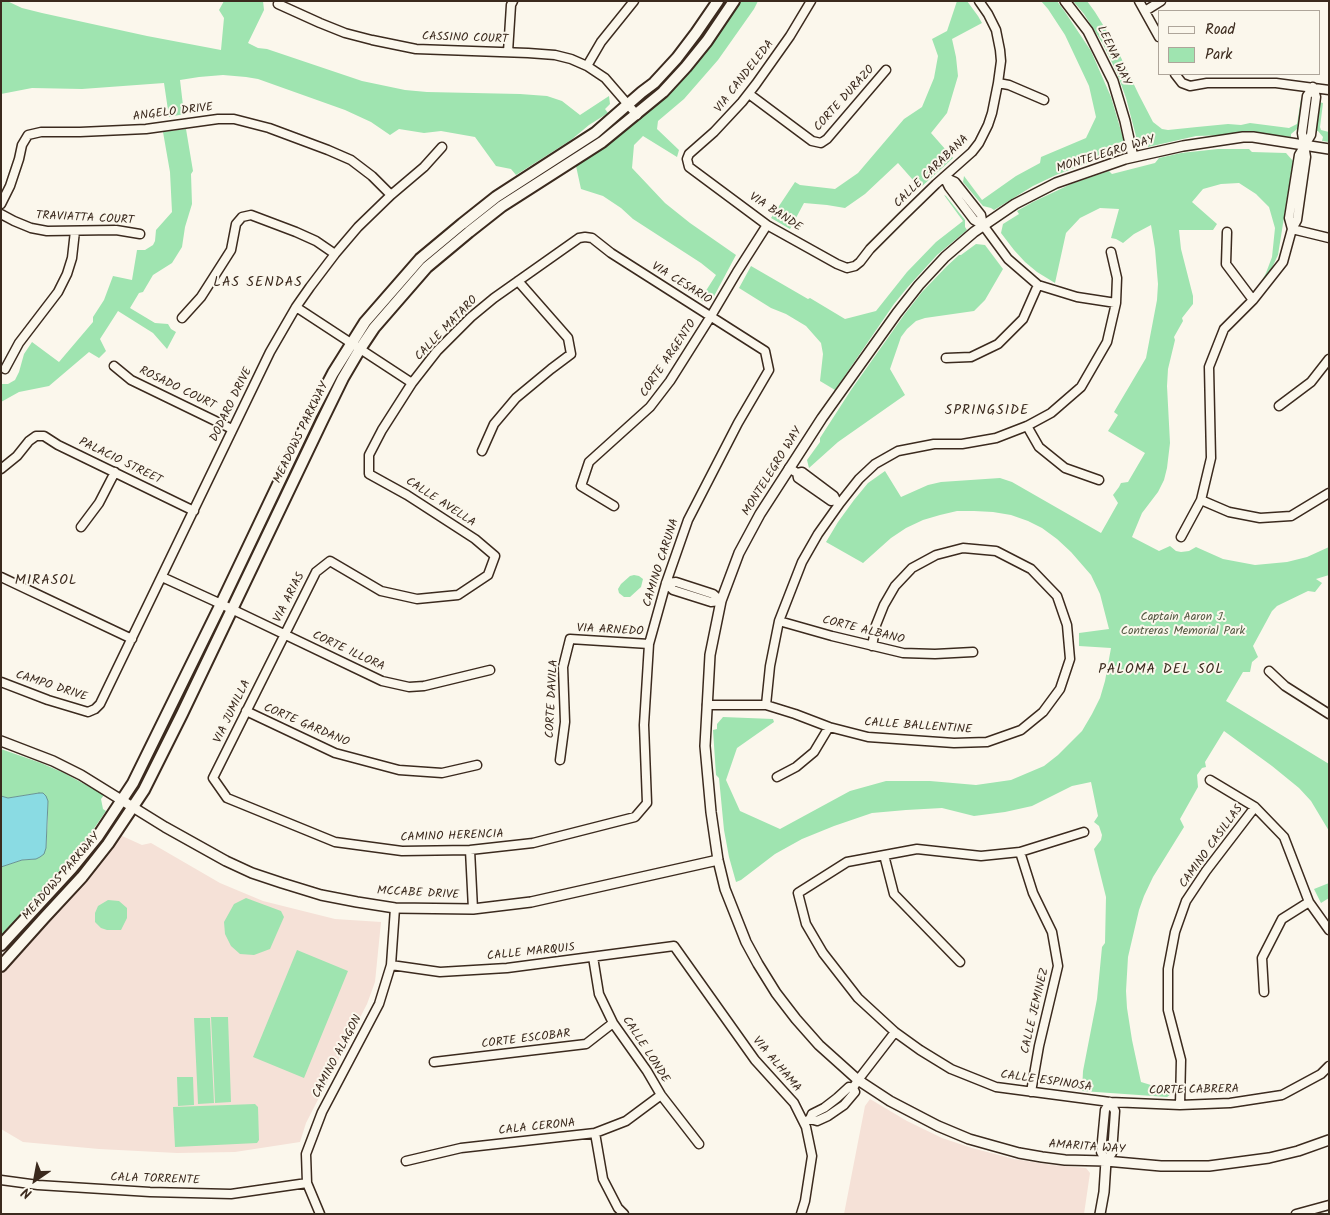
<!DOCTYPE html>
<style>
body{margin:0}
#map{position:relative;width:1330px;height:1215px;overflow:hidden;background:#fbf7ec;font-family:Kalam,sans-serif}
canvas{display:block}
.frame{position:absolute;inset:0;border:2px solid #3b2a1e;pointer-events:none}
.legend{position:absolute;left:1158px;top:10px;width:162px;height:65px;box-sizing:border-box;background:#fbf7ec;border:1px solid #aea59a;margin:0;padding:6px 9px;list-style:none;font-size:15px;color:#3b2a1e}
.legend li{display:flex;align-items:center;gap:10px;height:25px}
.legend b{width:25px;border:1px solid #aea59a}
.north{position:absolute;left:10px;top:1155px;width:50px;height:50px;-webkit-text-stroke:4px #fbf7ec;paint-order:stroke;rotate:213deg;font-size:14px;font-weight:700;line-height:20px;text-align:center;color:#3b2a1e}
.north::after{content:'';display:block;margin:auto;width:18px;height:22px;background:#3b2a1e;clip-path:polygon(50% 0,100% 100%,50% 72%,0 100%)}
</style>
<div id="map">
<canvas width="1330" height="1215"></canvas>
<div class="frame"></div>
<ul class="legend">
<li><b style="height:6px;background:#fbf7ec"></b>Road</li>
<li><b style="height:14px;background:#9fe4b0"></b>Park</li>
</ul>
<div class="north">N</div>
</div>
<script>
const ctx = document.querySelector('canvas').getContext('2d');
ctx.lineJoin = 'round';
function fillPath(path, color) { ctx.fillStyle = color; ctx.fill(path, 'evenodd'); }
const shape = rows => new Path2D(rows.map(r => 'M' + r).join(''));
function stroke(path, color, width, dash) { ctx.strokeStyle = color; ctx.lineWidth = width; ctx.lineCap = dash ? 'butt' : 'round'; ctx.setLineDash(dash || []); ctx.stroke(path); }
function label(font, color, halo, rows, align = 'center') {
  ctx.font = font + ' Kalam,sans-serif'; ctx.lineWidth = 4; ctx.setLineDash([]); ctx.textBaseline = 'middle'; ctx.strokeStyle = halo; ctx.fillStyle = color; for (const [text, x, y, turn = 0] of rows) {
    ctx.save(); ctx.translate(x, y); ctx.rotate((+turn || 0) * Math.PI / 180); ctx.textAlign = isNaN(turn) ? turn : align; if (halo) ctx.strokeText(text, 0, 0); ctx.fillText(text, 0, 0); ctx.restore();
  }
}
const built = shape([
 [120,835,142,845,151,843,220,883,263,901,335,919,381,922,375,982,367,1004,306,1123,300,1142,235,1152,177,1153,99,1149,23,1142,1,1129,1,974,99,864],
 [870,1099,907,1121,942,1138,972,1148,1014,1159,1053,1165,1086,1168,1090,1173,1084,1214,844,1214,865,1106]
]);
const green = shape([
 [1,1,7,1,22,8,42,13,147,36,221,50,224,18,219,10,224,1,263,1,264,10,248,43,258,48,267,49,362,81,405,90,427,92,520,94,547,96,562,101,580,115,609,96,610,104,605,109,608,113,589,125,571,140,516,175,511,169,496,166,475,137,441,131,424,133,399,129,390,135,371,122,345,110,258,79,246,77,223,75,199,77,180,80,184,114,169,117,164,83,82,89,32,88,1,94],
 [741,1,758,1,754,9,718,60,684,99,658,121,657,129,679,150,677,157,643,136,634,145,632,168,665,203,690,223,736,255,712,300,704,302,700,300,716,275,701,263,633,219,621,208,603,196,581,189,576,166,623,133,653,107,707,49],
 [957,1,967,1,978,16,982,23,952,39,956,57,958,76,947,113,931,133,953,158,920,188,898,163,865,194,845,208,827,205,804,203,790,229,771,218,795,182,800,185,835,189,858,173,904,119,922,107,934,78,938,56,932,39,947,31],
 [1041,1,1057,1,1065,12,1091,51,1111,97,1124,141,1118,143,1116,149,1118,154,1098,159,1056,175,1033,186,994,210,991,208,983,206,963,182,964,176,982,200,1016,176,1040,163,1041,157,1086,138,1096,117,1089,86,1065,35,1048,9],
 [1073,1,1087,1,1095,12,1113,41,1139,95,1153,122,1162,129,1168,130,1197,127,1228,124,1241,125,1250,123,1289,128,1297,124,1301,99,1304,100,1300,130,1297,129,1291,134,1291,137,1263,134,1196,136,1148,147,1147,143,1140,139,1137,140,1126,98,1117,73,1103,44,1084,14],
 [1319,102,1323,103,1320,127,1321,130,1329,132,1329,142,1322,141,1323,137,1318,131,1315,131],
 [186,129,193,171,191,174,192,204,185,227,182,247,172,263,153,275,143,292,139,293,130,308,155,323,168,324,171,329,176,332,167,349,153,333,118,311,100,339,106,351,99,358,89,352,49,386,19,392,1,402,1,384,8,384,15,380,19,372,24,354,32,342,59,362,93,322,93,317,104,300,113,276,132,280,137,250,145,250,153,245,155,241,156,230,172,212,170,172,163,132],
 [1218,149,1249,149,1252,152,1286,153,1293,161,1278,255,1270,272,1260,284,1266,273,1272,257,1275,228,1269,207,1256,194,1239,183,1221,184,1203,189,1192,202,1217,224,1213,230,1179,230,1181,249,1193,296,1193,304,1182,318,1183,321,1174,337,1175,340,1168,369,1167,386,1170,443,1167,468,1164,480,1158,492,1142,513,1132,537,1159,551,1170,546,1176,551,1181,552,1189,551,1196,547,1223,559,1255,565,1287,562,1307,557,1329,547,1329,575,1316,579,1322,583,1315,592,1308,591,1277,606,1272,611,1253,646,1258,657,1252,662,1250,672,1243,672,1226,701,1329,764,1329,831,1311,801,1299,788,1272,766,1224,731,1205,762,1206,767,1202,768,1197,775,1198,787,1180,819,1184,827,1153,877,1144,896,1139,910,1128,957,1126,991,1127,1008,1132,1040,1141,1082,1174,1092,1167,1097,1082,1091,1083,1071,1097,999,1102,947,1105,943,1106,897,1094,849,1101,840,1102,835,1099,826,1094,822,1098,816,1091,782,1072,786,1032,806,1005,812,974,816,942,808,906,810,872,813,834,826,802,839,775,854,741,880,736,882,729,857,724,830,719,778,716,775,713,730,717,729,717,724,723,717,773,719,774,722,737,748,726,780,740,811,780,829,850,791,886,781,930,781,976,785,1011,780,1044,766,1058,755,1082,731,1092,714,1100,698,1105,681,1111,648,1079,646,1079,633,1109,629,1100,594,1091,575,1071,552,1057,539,1042,528,1028,521,1011,515,993,512,974,511,957,511,940,515,923,520,906,528,891,538,863,563,826,542,838,522,854,500,868,483,885,471,901,497,928,485,941,482,1000,478,1012,482,1101,533,1118,503,1113,495,1119,487,1121,483,1128,482,1145,453,1108,431,1118,415,1114,412,1146,358,1157,300,1158,284,1155,249,1151,225,1134,234,1123,243,1116,239,1111,238,1119,209,1100,208,1080,218,1066,233,1055,283,1037,272,1025,262,1014,250,1001,233,1003,224,1019,214,1017,211,1033,202,1071,184,1109,171,1112,174,1155,163,1159,158,1181,153],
 [944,195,946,196,965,220,965,227,967,230,937,255,907,288,894,304,835,390,820,381,823,354,821,343,806,326,786,314,771,308,739,288,751,266,808,299,810,298,845,319,876,311,907,272,936,242,963,221],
 [976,244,985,245,1003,269,985,300,974,311,925,318,916,321,907,329,901,337,890,369,905,395,838,442,809,468,807,460,820,442,820,438,851,390,904,315,922,292,947,266,959,255,961,255],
 [634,575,639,576,643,579,641,587,630,597,624,597,619,593,618,589,621,584,630,576],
 [1,749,41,763,64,773,86,785,104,795,101,799,103,809,106,811,86,840,1,938,1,867,22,860,30,860,40,857,46,848,48,816,48,801,39,793,8,798,1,796],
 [1329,883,1329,898,1321,903,1314,889],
 [246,898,281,911,284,917,270,949,254,955,240,954,231,946,225,934,224,922,234,904],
 [108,900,119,901,127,908,127,918,121,930,107,930,101,928,95,922,95,913,98,906],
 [297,950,348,971,304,1078,253,1057],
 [211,1017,228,1017,231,1102,215,1103],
 [194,1018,210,1018,214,1103,198,1104],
 [177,1077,193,1077,194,1105,178,1106],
 [255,1104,258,1107,259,1140,257,1143,175,1147,173,1107]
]);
const water = shape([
 [39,793,43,793,46,796,48,801,46,848,44,854,40,857,36,859,22,860,1,867,1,796,8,798,39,793]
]);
const minor = shape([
 [811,1,790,36,756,84,742,102,714,132,689,154,687,159,689,167,767,225,837,264,847,268,855,266,860,262,870,249,901,218,936,184,972,152,979,143,988,125,992,113,998,83,1001,61,1000,50,996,30,988,14,979,1],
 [1139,1,1159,37],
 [278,4,320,23,345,33,372,40,416,49,528,53,555,55,571,59,587,66,605,78,637,115],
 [1145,11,1161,1],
 [508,52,511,5,513,1],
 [587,66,601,42,634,1],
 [1175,74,1182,83,1190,86,1207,83,1276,83,1329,90],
 [998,83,1009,85,1044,100],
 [749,94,812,141,821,143,827,139,886,70],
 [944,177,949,187,974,220,983,225,1008,259,1038,285,1077,297,1116,303],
 [944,177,955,182,981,215,983,225],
 [1,204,10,186,19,159,22,145,28,135,41,132,80,132,146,129,218,119,234,119,269,128,328,150,351,160,372,176,391,195],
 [1,214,14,221,31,228,47,231,116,230,140,234],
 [1292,229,1289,218,1299,155,1311,135,1316,97,1313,87],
 [1292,229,1329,238],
 [1227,232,1226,264,1253,300],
 [585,237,592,238,611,253,765,351,769,370,738,423,688,520,666,583,649,644,644,725,647,803,635,817,533,843,470,850,402,851,335,842,227,798,213,778,316,572,330,561,381,591,417,599,458,595,488,575,495,556,475,539,407,495,369,474,369,455,382,430,412,383,437,351,471,317,494,298,579,238,585,237],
 [296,307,412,383],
 [182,318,201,297,224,261,231,250,236,224,242,217,251,215,296,232,316,241,335,254],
 [946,358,971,357,998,344,1023,319,1038,285],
 [114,366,131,380,232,429],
 [5,369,19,343,58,292,67,274,72,258,75,231],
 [1279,406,1311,382,1329,359],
 [1027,426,1039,447,1065,468,1099,480],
 [482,451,494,424,516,398,551,369,571,354,568,338,518,281],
 [789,468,797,473,798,478,831,501,836,500],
 [1,469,17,456,29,441,36,436,44,436,58,445,194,511],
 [797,473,802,472,834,496,836,500,838,502],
 [1201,500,1229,512,1260,518,1291,516,1329,493],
 [614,506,581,486,589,462,650,407,670,381,711,316,737,272,767,225],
 [81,527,99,503,115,472],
 [1181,537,1201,500,1211,458,1209,367,1224,329,1253,300,1283,262,1292,229,1297,220,1306,157,1302,133,1307,96,1313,87],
 [1,577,132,639],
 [162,577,221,604,382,681,409,687,424,686,490,670],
 [666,583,673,590,711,602,721,601],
 [666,583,676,582,713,594,721,601],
 [779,621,832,636,903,653,935,654,973,652],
 [1269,671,1285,686,1329,714],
 [1,682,48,700,88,712,95,709,100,704,270,352,296,307,310,287,335,254,358,227,391,195,424,167,442,147],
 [707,705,766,705,795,714,829,727,868,737,954,743,987,742,1021,730,1043,712,1060,689,1070,659,1067,625,1057,596,1031,569,996,551,963,548,936,555,912,568,895,586,884,605,876,625,872,646],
 [766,705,770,666,779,621,802,562,818,534,840,503,859,479,875,464,898,451,934,444,962,444,996,438,1027,426,1051,413,1081,387,1107,342,1116,303,1117,278,1111,252],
 [246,711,335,753,399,770,442,773,477,765],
 [560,760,565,722,563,667,570,639,649,644],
 [777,777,796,767,814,752,829,727],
 [1210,780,1255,807,1284,837,1309,902,1329,930],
 [1084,832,1020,852,981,856,917,849,847,862,798,893,806,924,823,953,858,998,895,1032,920,1050,951,1069,996,1087,1110,1102,1180,1105,1230,1103,1282,1095,1321,1074,1329,1066],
 [470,850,473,909],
 [1020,852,1033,893,1052,932,1058,966,1039,1046,1031,1092],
 [884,855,894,894,960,962],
 [593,957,599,994,613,1023,647,1071,661,1095,699,1144],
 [391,965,440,972,507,968,674,946,755,1060,794,1103,806,1127,812,1156,805,1201,801,1214],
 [1264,992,1262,958,1282,919,1309,902],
 [434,1062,586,1044,613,1023],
 [1180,1105,1181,1060,1168,1010,1168,969,1175,932,1186,901,1206,871,1255,807],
 [810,1119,817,1121,828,1116,844,1105,855,1092,853,1088,858,1080,895,1032],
 [806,1121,810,1119,812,1114,824,1108,837,1098,849,1087,853,1088],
 [595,1133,603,1179,618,1208,624,1214],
 [406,1161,461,1148,595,1133,626,1121,661,1095],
 [1106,1161,1112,1153,1115,1111,1110,1102],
 [1106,1161,1101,1152,1105,1110,1110,1102],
 [1,1180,38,1185,150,1192,231,1194,307,1183],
 [320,1214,307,1183,306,1154,322,1112,379,1004,391,965,395,908],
 [1296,1214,1329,1205]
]);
const tertiary = shape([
 [1065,1,1088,31,1113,81,1125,121,1133,157],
 [1329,149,1253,137,1243,137,1183,146,1125,159,1056,183,1015,204,974,232,945,257,919,285,897,313,822,418,760,514,739,553,721,601,710,655,705,746,711,812,718,860,725,889,746,942,758,964,776,993,796,1019,819,1045,858,1080,890,1101,938,1126,969,1139,1019,1153,1042,1157,1065,1160,1106,1161,1161,1166,1209,1166,1269,1158,1298,1151,1329,1140],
 [1,741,53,761,81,775,165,827,226,861,252,873,282,883,321,895,357,902,395,908,473,909,531,902,718,860],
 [1100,1214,1104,1192,1106,1161]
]);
const secondary = shape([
 [1,945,72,868,98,836,133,783,221,604,311,415,333,373,365,322,420,259,462,224,496,197,595,133,642,92,654,83,677,58,696,33,718,1],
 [1,966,44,918,82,877,108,844,144,790,182,714,322,421,343,378,360,349,374,328,427,267,469,232,502,206,602,142,663,92,686,67,707,41,734,1]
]);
const streetNames = [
 ["CASSINO COURT",465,39,2],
 ["LEENA WAY",1113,56,65],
 ["VIA CANDELEDA",745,77,-52],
 ["CORTE DURAZO",845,99,-48],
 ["ANGELO DRIVE",173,113,-7],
 ["MONTELEGRO WAY",1106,155,-17],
 ["CALLE CARABANA",932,172,-44],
 ["VIA BANDE",775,213,33],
 ["TRAVIATTA COURT",85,219,3],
 ["VIA CESARIO",681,284,32],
 ["CALLE MATARO",447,329,-46],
 ["CORTE ARGENTO",669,359,-56],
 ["ROSADO COURT",177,389,26],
 ["DODARO DRIVE",232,405,-64],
 ["MEADOWS PARKWAY",302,433,-64],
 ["PALACIO STREET",120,462,26],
 ["MONTELEGRO WAY",773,472,-58],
 ["CALLE AVELLA",440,503,33],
 ["CAMINO CARUNA",662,563,-72],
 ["VIA ARIAS",290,598,-63],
 ["VIA ARNEDO",610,631,3],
 ["CORTE ALBANO",863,631,14],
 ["CORTE ILLORA",348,652,25],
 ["CAMPO DRIVE",51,687,18],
 ["CORTE DAVILA",553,699,-87],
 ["VIA JUMILLA",233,712,-64],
 ["CORTE GARDANO",306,726,23],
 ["CALLE BALLENTINE",918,727,4],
 ["CAMINO HERENCIA",452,837,-2],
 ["CAMINO CASILLAS",1212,847,-54],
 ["MEADOWS PARKWAY",62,877,-49],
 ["MCCABE DRIVE",418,894,3],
 ["CALLE MARQUIS",531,953,-6],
 ["CALLE JEMINEZ",1036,1011,-77],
 ["CORTE ESCOBAR",526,1040,-7],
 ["CALLE LONDE",645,1050,57],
 ["CAMINO ALAGON",338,1057,-62],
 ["VIA ALHAMA",776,1065,50],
 ["CALLE ESPINOSA",1046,1082,8],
 ["CORTE CABRERA",1194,1091,-1],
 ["CALA CERONA",537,1128,-6],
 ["AMARITA WAY",1087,1148,4],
 ["CALA TORRENTE",155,1180,2]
];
const parkNames = [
 ["Captain Aaron J.",1183,618],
 ["Contreras Memorial Park",1183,632]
];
const neighbourhoodNames = [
 ["LAS SENDAS",258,284],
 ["SPRINGSIDE",987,412],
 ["MIRASOL",46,582],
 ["PALOMA DEL SOL",1161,671]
];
fillPath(built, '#f5e1d7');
fillPath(green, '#9fe4b0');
fillPath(water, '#8adbe3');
stroke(water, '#6a9494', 1);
stroke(minor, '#3b2a1e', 11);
stroke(tertiary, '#3b2a1e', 12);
stroke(secondary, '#3b2a1e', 14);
stroke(minor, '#fbf7ec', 8);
stroke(tertiary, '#fbf7ec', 9);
stroke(secondary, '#fbf7ec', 10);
label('12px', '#3b2a1e', '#fbf7ec', streetNames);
label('12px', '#545842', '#fbf7ec', parkNames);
ctx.letterSpacing = '1px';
label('14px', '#3b2a1e', '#fbf7ec', neighbourhoodNames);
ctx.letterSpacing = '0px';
</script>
